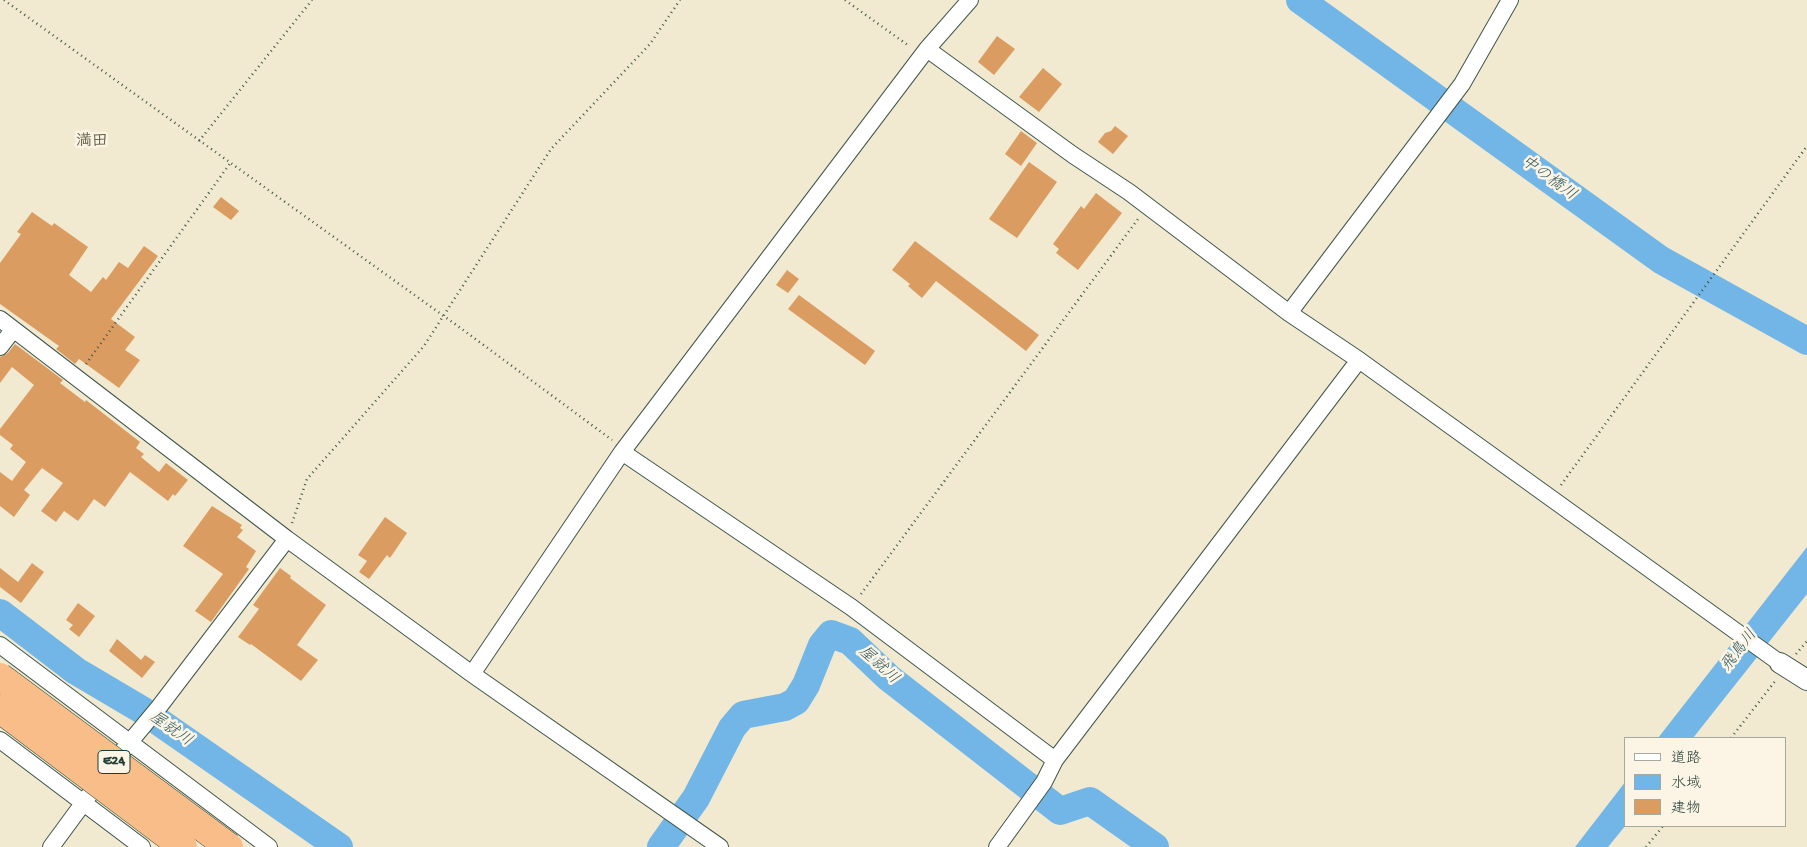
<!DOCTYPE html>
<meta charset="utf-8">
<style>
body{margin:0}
#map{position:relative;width:1807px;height:847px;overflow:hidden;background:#f1ead0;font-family:"Gochi Hand","Klee One",sans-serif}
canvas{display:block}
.legend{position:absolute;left:1624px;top:737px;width:162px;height:90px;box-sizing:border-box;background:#fcf5e5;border:1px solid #a4ab9e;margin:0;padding:6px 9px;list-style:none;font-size:15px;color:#1f3d34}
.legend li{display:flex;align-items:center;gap:10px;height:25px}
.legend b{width:25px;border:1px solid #a4ab9e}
</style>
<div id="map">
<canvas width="1807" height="847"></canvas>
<ul class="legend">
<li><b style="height:6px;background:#fff"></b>道路</li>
<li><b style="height:14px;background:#71b6e7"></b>水域</li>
<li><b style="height:14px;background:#db9c61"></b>建物</li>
</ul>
</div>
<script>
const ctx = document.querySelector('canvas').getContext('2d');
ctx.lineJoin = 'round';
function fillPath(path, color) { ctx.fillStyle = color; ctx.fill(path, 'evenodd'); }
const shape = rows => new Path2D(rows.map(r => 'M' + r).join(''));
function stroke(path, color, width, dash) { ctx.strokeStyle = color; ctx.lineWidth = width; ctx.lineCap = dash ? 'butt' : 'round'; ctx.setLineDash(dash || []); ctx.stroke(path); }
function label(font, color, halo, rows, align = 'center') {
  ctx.font = font + ' "Gochi Hand","Klee One",sans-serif'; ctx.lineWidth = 5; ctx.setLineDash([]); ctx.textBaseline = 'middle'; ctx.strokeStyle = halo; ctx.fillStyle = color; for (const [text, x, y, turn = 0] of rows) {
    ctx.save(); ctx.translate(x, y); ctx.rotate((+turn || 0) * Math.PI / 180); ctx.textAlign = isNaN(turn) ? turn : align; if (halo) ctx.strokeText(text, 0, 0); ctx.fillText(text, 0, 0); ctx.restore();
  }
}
const water = shape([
 [1807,547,1807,594,1693,738,1658,738],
 [1626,781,1626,825,1608,847,1575,847]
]);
const river = shape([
 [1300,0,1661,260,1807,341],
 [0,613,76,671,142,710,339,847],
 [661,847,696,798,732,728,743,715,785,707,796,701,806,685,822,645,831,634,850,641,889,678,1060,811,1090,801,1155,847]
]);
const building = shape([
 [997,36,1015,49,994,75,978,62],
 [1043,68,1062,84,1039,112,1019,97],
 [1115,126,1128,136,1113,154,1098,142,1105,133,1111,131],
 [1021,131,1037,143,1021,166,1005,154],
 [1029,162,1057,182,1017,238,989,219],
 [1096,193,1122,213,1078,270,1056,253,1059,249,1053,244,1081,206,1084,209],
 [221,197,239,211,231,220,213,207],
 [32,212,52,226,54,223,88,247,69,275,91,292,103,277,106,280,119,262,128,268,144,246,158,256,111,319,135,337,125,350,140,360,119,388,79,359,75,364,56,349,59,346,0,304,0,263,21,234,17,232],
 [915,241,1039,335,1026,351,936,281,922,298,908,286,910,284,892,270],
 [787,270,799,279,788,293,776,285],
 [799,295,875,351,865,365,788,309],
 [15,344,63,380,60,383,85,402,86,400,140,442,136,448,144,454,141,457,159,472,166,463,188,480,175,496,173,494,168,501,130,472,105,507,94,499,78,521,64,511,56,522,41,511,63,483,42,468,24,490,30,495,14,517,0,506,0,472,12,481,26,462,10,449,13,445,0,435,0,429,34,385,12,367,0,383,0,357,8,353],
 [212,506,242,525,240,528,243,530,237,537,256,551,246,567,249,569,211,622,195,611,223,574,183,546],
 [385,517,407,533,390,558,387,555,369,579,359,572,367,561,358,555],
 [32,563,44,572,21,603,0,587,0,568,18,582],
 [280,568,291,576,290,578,326,605,297,645,318,660,301,681,251,644,250,645,238,637,259,609,253,605],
 [78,603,95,616,79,637,69,629,73,625,66,620],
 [117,639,141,660,145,655,155,662,142,678,109,651]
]);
const path = shape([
 [4,0,466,332,612,440],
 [845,0,909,46],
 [199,141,312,0],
 [86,364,231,162],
 [1561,485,1807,146],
 [292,523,307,479,424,346,551,149,650,44,680,0],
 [861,594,1138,219],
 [1796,654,1807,641],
 [1731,738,1776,680],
 [1646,847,1663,826]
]);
const minor = shape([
 [927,49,1073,155,1129,192,1289,313,1359,360,1780,663],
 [1289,313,1462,84,1510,0],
 [0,319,287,539,472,674,720,847],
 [0,347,13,330],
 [622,452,851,607,1055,760],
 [0,645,269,847],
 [472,674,622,452,927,49,970,0],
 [0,740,142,847],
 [51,847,115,760,159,707,287,539],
 [997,847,1044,782,1055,760,1359,360]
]);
const tertiary = shape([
 [1780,663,1807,680]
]);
const motorwayBridge = shape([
 [0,677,229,847],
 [0,709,183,847]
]);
const shields = [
 [114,762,32]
];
const shieldNames = [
 ["E24",114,762]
];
const neighbourhoodNames = [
 ["満田",92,143]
];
const waterNames = [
 ["中の橋川",1548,179,36],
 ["飛鳥川",1740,651,-52],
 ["屋就川",878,666,42],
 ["屋就川",170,730,35]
];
fillPath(water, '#71b6e7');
stroke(river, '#71b6e7', 28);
fillPath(building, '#db9c61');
stroke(minor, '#3e574b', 18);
stroke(tertiary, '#3e574b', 22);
stroke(path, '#3e574b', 2.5, [1, 4]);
stroke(minor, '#fff', 16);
stroke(tertiary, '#fff', 20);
stroke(motorwayBridge, '#3e574b', 29, []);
stroke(motorwayBridge, '#f8bd89', 28);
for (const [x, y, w] of shields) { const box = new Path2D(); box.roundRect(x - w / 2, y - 11.5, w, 23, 4); ctx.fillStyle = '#fcf5e5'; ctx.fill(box); stroke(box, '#1f3d34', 1); }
label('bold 14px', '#1f3d34', null, shieldNames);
label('bold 16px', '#615e44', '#fcf5e5', neighbourhoodNames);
label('italic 16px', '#345b61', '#fcf5e5', waterNames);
</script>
